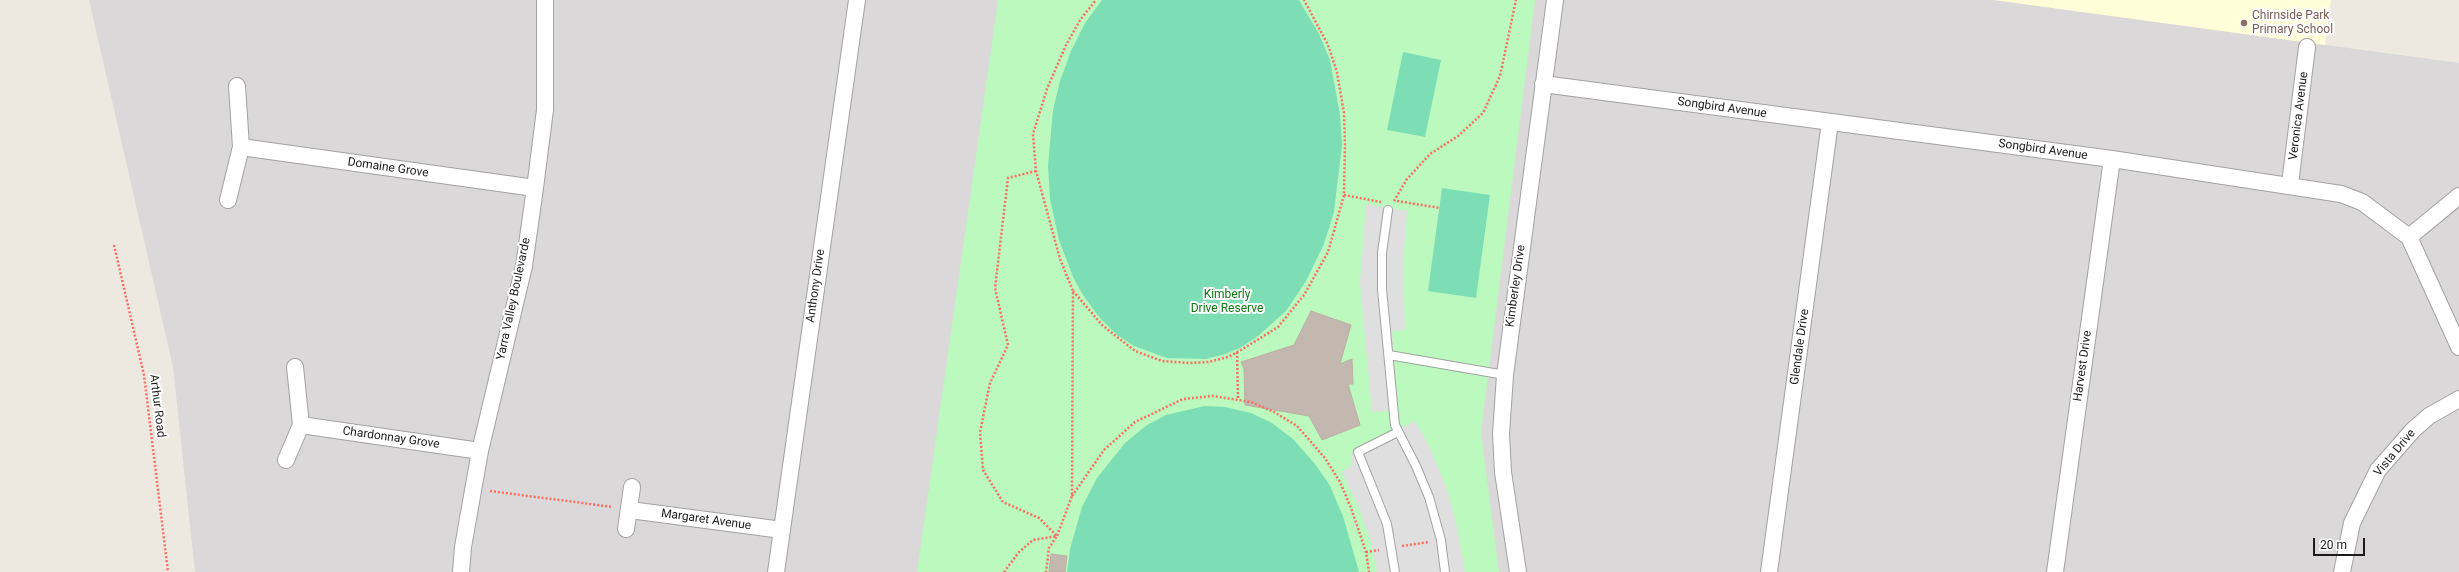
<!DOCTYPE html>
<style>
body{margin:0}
#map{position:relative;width:2459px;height:572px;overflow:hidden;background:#ede9e1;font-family:Roboto,sans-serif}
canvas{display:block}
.scale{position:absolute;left:2313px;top:538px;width:52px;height:18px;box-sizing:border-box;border:2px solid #1b1b1b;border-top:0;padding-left:5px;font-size:12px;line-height:14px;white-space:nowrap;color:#1b1b1b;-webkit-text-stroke:3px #fff;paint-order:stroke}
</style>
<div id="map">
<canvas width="2459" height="572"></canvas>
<div class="scale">20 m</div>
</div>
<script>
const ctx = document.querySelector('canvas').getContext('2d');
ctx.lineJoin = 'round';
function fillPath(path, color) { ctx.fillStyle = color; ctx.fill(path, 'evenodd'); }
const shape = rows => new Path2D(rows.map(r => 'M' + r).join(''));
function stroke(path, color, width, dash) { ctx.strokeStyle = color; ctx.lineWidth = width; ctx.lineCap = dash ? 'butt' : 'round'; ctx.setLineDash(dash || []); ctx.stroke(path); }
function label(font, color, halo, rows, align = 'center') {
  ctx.font = font + ' Roboto,sans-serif'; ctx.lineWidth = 4; ctx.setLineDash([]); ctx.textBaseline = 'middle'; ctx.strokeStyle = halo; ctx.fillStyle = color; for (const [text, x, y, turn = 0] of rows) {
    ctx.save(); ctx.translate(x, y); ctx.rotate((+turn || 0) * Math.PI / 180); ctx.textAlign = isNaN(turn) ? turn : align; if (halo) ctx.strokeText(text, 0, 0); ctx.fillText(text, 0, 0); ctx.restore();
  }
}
const residential = shape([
 [89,0,1994,0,2459,63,2459,572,195,572,173,367]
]);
const education = shape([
 [1994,0,2331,0,2325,45]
]);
const park = shape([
 [998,0,1535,0,1481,432,1499,572,917,572]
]);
const pitch = shape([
 [1102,0,1299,0,1319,34,1330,60,1340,115,1342,145,1334,212,1324,244,1306,281,1286,311,1258,336,1240,348,1225,354,1206,359,1167,358,1134,346,1117,335,1099,317,1083,295,1073,277,1059,240,1050,199,1048,166,1053,110,1060,81,1071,51,1085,23],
 [1403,52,1441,60,1425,137,1387,130],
 [1442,188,1490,195,1476,298,1428,291],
 [1205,406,1225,407,1251,413,1272,423,1293,439,1315,464,1329,484,1343,516,1359,572,1067,572,1070,549,1082,507,1097,478,1125,443,1147,425,1166,415]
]);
const parking = shape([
 [1366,204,1407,211,1403,267,1405,330,1392,331,1397,410,1372,412,1360,282],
 [1415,421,1429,446,1447,489,1457,527,1465,572,1377,572,1370,538,1357,503,1342,472,1352,465,1352,452]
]);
const building = shape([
 [1311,311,1351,325,1340,364,1352,359,1353,384,1348,384,1360,425,1322,440,1309,416,1245,405,1244,369,1241,362,1294,345,1311,311],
 [1051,554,1067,556,1065,572,1049,572,1051,554]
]);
const path = shape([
 [1036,171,1008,178,995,288,1008,345,990,383,980,432,983,470,1003,502,1039,518,1057,536,1049,548,1046,572],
 [1344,195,1381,202],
 [1394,201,1407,179,1430,154,1458,136,1483,113,1500,76,1516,0],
 [1397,201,1440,208],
 [114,245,144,375,168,572],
 [1073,291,1102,325,1135,351,1162,361,1189,363,1208,362,1228,357,1241,350,1278,327,1304,295,1328,252,1344,195,1345,144,1344,113,1337,72,1328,45,1304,0],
 [1237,352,1238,400],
 [490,491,613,507],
 [1072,496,1104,450,1135,422,1183,399,1213,396,1251,402,1274,412,1297,426,1325,458,1340,482,1351,508,1366,552,1369,572],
 [1402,546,1429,542],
 [1366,552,1379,550],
 [1004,572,1019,552,1033,540,1057,536,1072,496,1073,291,1060,259,1036,171,1033,134,1047,89,1066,45,1080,20,1096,0]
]);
const service = shape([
 [1388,210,1382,253,1382,289,1395,425,1416,466,1429,497,1441,540,1445,572],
 [1389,355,1505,375],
 [1395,572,1387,524,1358,452,1398,432]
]);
const minor = shape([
 [1543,84,2112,159,2341,194,2362,202,2409,237,2459,347],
 [241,147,535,188],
 [2290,184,2307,47],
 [228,200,241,147,237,86],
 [2409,237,2459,196],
 [301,425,480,451],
 [286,460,301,425,295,367],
 [630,510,782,530],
 [626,529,632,487],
 [461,572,463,547,480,451,524,266,535,188,545,110,545,0],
 [776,572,857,0],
 [1518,572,1503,472,1501,434,1505,375,1555,0],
 [1769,572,1830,122],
 [2055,572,2112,159],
 [2342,572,2352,523,2378,470,2413,430,2429,416,2459,399]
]);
const markers = [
 [2244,23,4,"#8d6e63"]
];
const educationNames = [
 ["Chirnside Park",2252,16],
 ["Primary School",2252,30]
];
const streetNames = [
 ["Songbird Avenue",1722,108,8],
 ["Veronica Avenue",2299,116,-83],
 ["Songbird Avenue",2043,150,8],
 ["Domaine Grove",388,168,8],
 ["Anthony Drive",816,286,-82],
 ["Kimberley Drive",1516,286,-82],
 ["Yarra Valley Boulevarde",514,299,-78],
 ["Glendale Drive",1800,347,-82],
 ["Harvest Drive",2083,366,-82],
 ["Arthur Road",157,406,83],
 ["Chardonnay Grove",391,438,8],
 ["Vista Drive",2395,453,-50],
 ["Margaret Avenue",706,520,8]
];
const parkNames = [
 ["Kimberly",1227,295],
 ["Drive Reserve",1227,309]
];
fillPath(residential, '#dad8d8');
fillPath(education, '#fffed8');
fillPath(park, '#bbf9be');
fillPath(pitch, '#7ddeb5');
fillPath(parking, '#dfdfdf');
fillPath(building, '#c2b8b0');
stroke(building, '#bfaea3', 1);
stroke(service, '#a2a2a2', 10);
stroke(minor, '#a2a2a2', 18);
stroke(path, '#fb6e64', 2.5, [2, 2]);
stroke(service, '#fff', 8);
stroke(minor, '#fff', 16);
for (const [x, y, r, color] of markers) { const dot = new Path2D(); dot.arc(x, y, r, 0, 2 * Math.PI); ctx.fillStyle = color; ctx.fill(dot); stroke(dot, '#fff', 1.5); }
label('12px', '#785e54', '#fff', educationNames, 'left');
label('12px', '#1b1b1b', '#fff', streetNames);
label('12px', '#0a790f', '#fff', parkNames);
</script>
